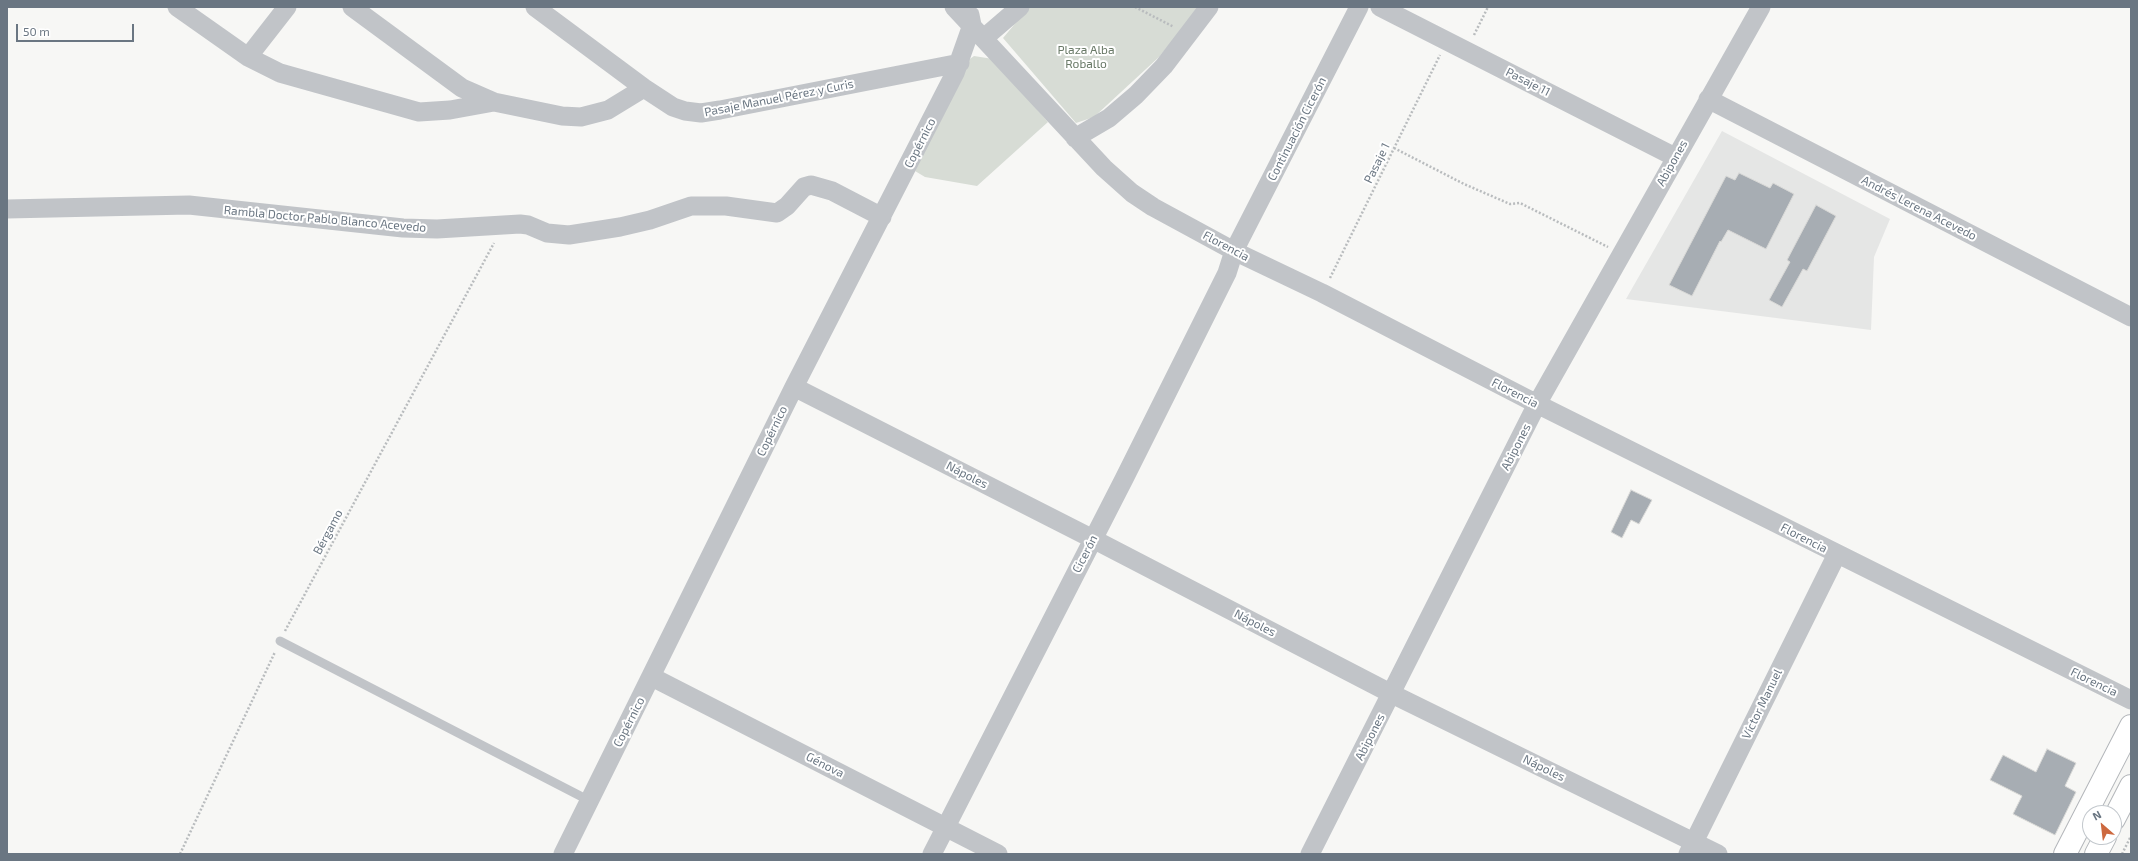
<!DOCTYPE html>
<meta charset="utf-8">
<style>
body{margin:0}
#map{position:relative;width:2138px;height:861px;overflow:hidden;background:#f7f7f5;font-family:"Exo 2",sans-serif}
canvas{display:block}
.frame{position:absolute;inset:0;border:8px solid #6a7682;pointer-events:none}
.north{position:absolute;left:2082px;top:805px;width:40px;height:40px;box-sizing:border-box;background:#fff;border:1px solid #c3c8cd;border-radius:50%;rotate:332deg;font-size:11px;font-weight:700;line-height:16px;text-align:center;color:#6a7682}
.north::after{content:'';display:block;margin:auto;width:14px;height:18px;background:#cd693f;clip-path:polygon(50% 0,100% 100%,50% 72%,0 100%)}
.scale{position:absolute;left:16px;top:24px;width:118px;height:18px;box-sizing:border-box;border:2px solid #6a7682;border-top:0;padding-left:5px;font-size:12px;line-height:14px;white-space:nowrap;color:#6a7682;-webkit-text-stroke:3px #fff;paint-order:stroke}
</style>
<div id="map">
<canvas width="2138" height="861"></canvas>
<div class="frame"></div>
<div class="north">N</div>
<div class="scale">50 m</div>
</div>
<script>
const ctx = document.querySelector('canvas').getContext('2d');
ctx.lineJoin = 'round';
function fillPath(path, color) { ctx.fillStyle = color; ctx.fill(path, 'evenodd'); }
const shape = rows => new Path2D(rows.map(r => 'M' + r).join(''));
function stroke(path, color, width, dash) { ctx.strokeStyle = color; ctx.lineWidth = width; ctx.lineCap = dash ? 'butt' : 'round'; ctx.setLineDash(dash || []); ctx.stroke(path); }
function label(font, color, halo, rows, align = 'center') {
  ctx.font = font + ' "Exo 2",sans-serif'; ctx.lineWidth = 4; ctx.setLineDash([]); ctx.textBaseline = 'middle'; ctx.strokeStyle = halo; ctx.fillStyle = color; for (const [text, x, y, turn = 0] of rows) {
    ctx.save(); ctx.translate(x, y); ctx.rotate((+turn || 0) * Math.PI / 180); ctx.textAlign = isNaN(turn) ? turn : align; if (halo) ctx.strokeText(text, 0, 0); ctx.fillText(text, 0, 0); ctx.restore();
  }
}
const built = shape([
 [1722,131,1890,219,1874,257,1871,330,1626,299]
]);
const green = shape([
 [1029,7,1200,7,1159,57,1094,117,1076,123,1003,38],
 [974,56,993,59,1048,122,977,186,925,177,915,171,963,64]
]);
const building = shape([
 [1739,173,1770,188,1773,183,1794,194,1766,249,1728,230,1721,242,1720,241,1692,296,1669,285,1726,176,1735,180,1739,173],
 [1816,205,1836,216,1807,271,1803,269,1782,307,1769,300,1790,262,1787,260,1816,205],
 [1631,490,1652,500,1639,524,1631,520,1622,538,1611,532,1631,490],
 [2047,749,2076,763,2065,786,2076,792,2055,835,2013,814,2022,796,1990,780,2003,755,2036,772,2047,749]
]);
const path = shape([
 [1135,7,1174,27],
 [1474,35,1488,7],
 [1394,148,1464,184,1510,204,1520,203,1608,247],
 [1330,278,1440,55],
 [285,631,494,243],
 [180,854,275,652],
 [2122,854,2131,836]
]);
const lane = shape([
 [280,641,590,801]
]);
const street = shape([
 [177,7,248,57,280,73,419,112,450,110,494,102,562,116,581,117,608,110,644,88],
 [352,7,462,88,494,102],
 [535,7,644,88,673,107,685,111,701,113,720,110,960,63],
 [954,7,1104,168,1132,193,1153,207,1234,251,1322,293,1537,404,2131,700],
 [1380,7,1675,157],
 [984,38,1020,7],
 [248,57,287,7],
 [1708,99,2131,317],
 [1075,138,1109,118,1136,95,1164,66,1209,7],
 [7,209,189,205,403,228,437,229,520,224,528,225,547,233,569,235,620,227,650,220,691,206,726,206,777,213,787,206,804,187,811,185,832,191,882,217],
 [794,387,1093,539,1392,694,1718,854],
 [652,677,998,854],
 [563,854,794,387,955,73,972,25,970,15],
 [932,854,1124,479,1227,273,1234,251,1359,7],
 [1310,854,1537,404,1761,7],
 [1688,854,1837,554]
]);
const primary = shape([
 [2114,819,2131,786],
 [2065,854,2131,726],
 [2096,854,2105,837]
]);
const parkNames = [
 ["Plaza Alba",1086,50],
 ["Roballo",1086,64]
];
const streetNames = [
 ["Pasaje 11",1528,82,27],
 ["Pasaje Manuel Pérez y Curis",779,98,-11],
 ["Continuación Cicerón",1297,129,-63],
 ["Copérnico",920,143,-63],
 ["Pasaje 1",1377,163,-64],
 ["Abipones",1672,163,-61],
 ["Andrés Lerena Acevedo",1919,208,27],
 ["Rambla Doctor Pablo Blanco Acevedo",325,219,5],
 ["Florencia",1226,246,28],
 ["Florencia",1515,393,27],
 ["Copérnico",772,431,-64],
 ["Abipones",1516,447,-63],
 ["Nápoles",967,475,27],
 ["Bérgamo",328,532,-62],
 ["Florencia",1804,538,27],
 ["Cicerón",1085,554,-63],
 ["Nápoles",1255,623,27],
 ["Florencia",2094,682,26],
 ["Víctor Manuel",1762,704,-64],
 ["Copérnico",629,722,-63],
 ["Abipones",1370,737,-63],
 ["Génova",825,765,27],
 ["Nápoles",1544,768,26]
];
fillPath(built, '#e5e6e5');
fillPath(green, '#d7dcd5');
fillPath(building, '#a7adb3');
stroke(building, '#d9d9d7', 1);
stroke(primary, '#b3b6ba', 24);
stroke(path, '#b9bcbe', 2.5, [2, 2]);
stroke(lane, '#c1c4c8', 9);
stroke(street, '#c1c4c8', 19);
stroke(primary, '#fff', 22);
label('12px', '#6a7a68', '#fff', parkNames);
label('12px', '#6a7682', '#fff', streetNames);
</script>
